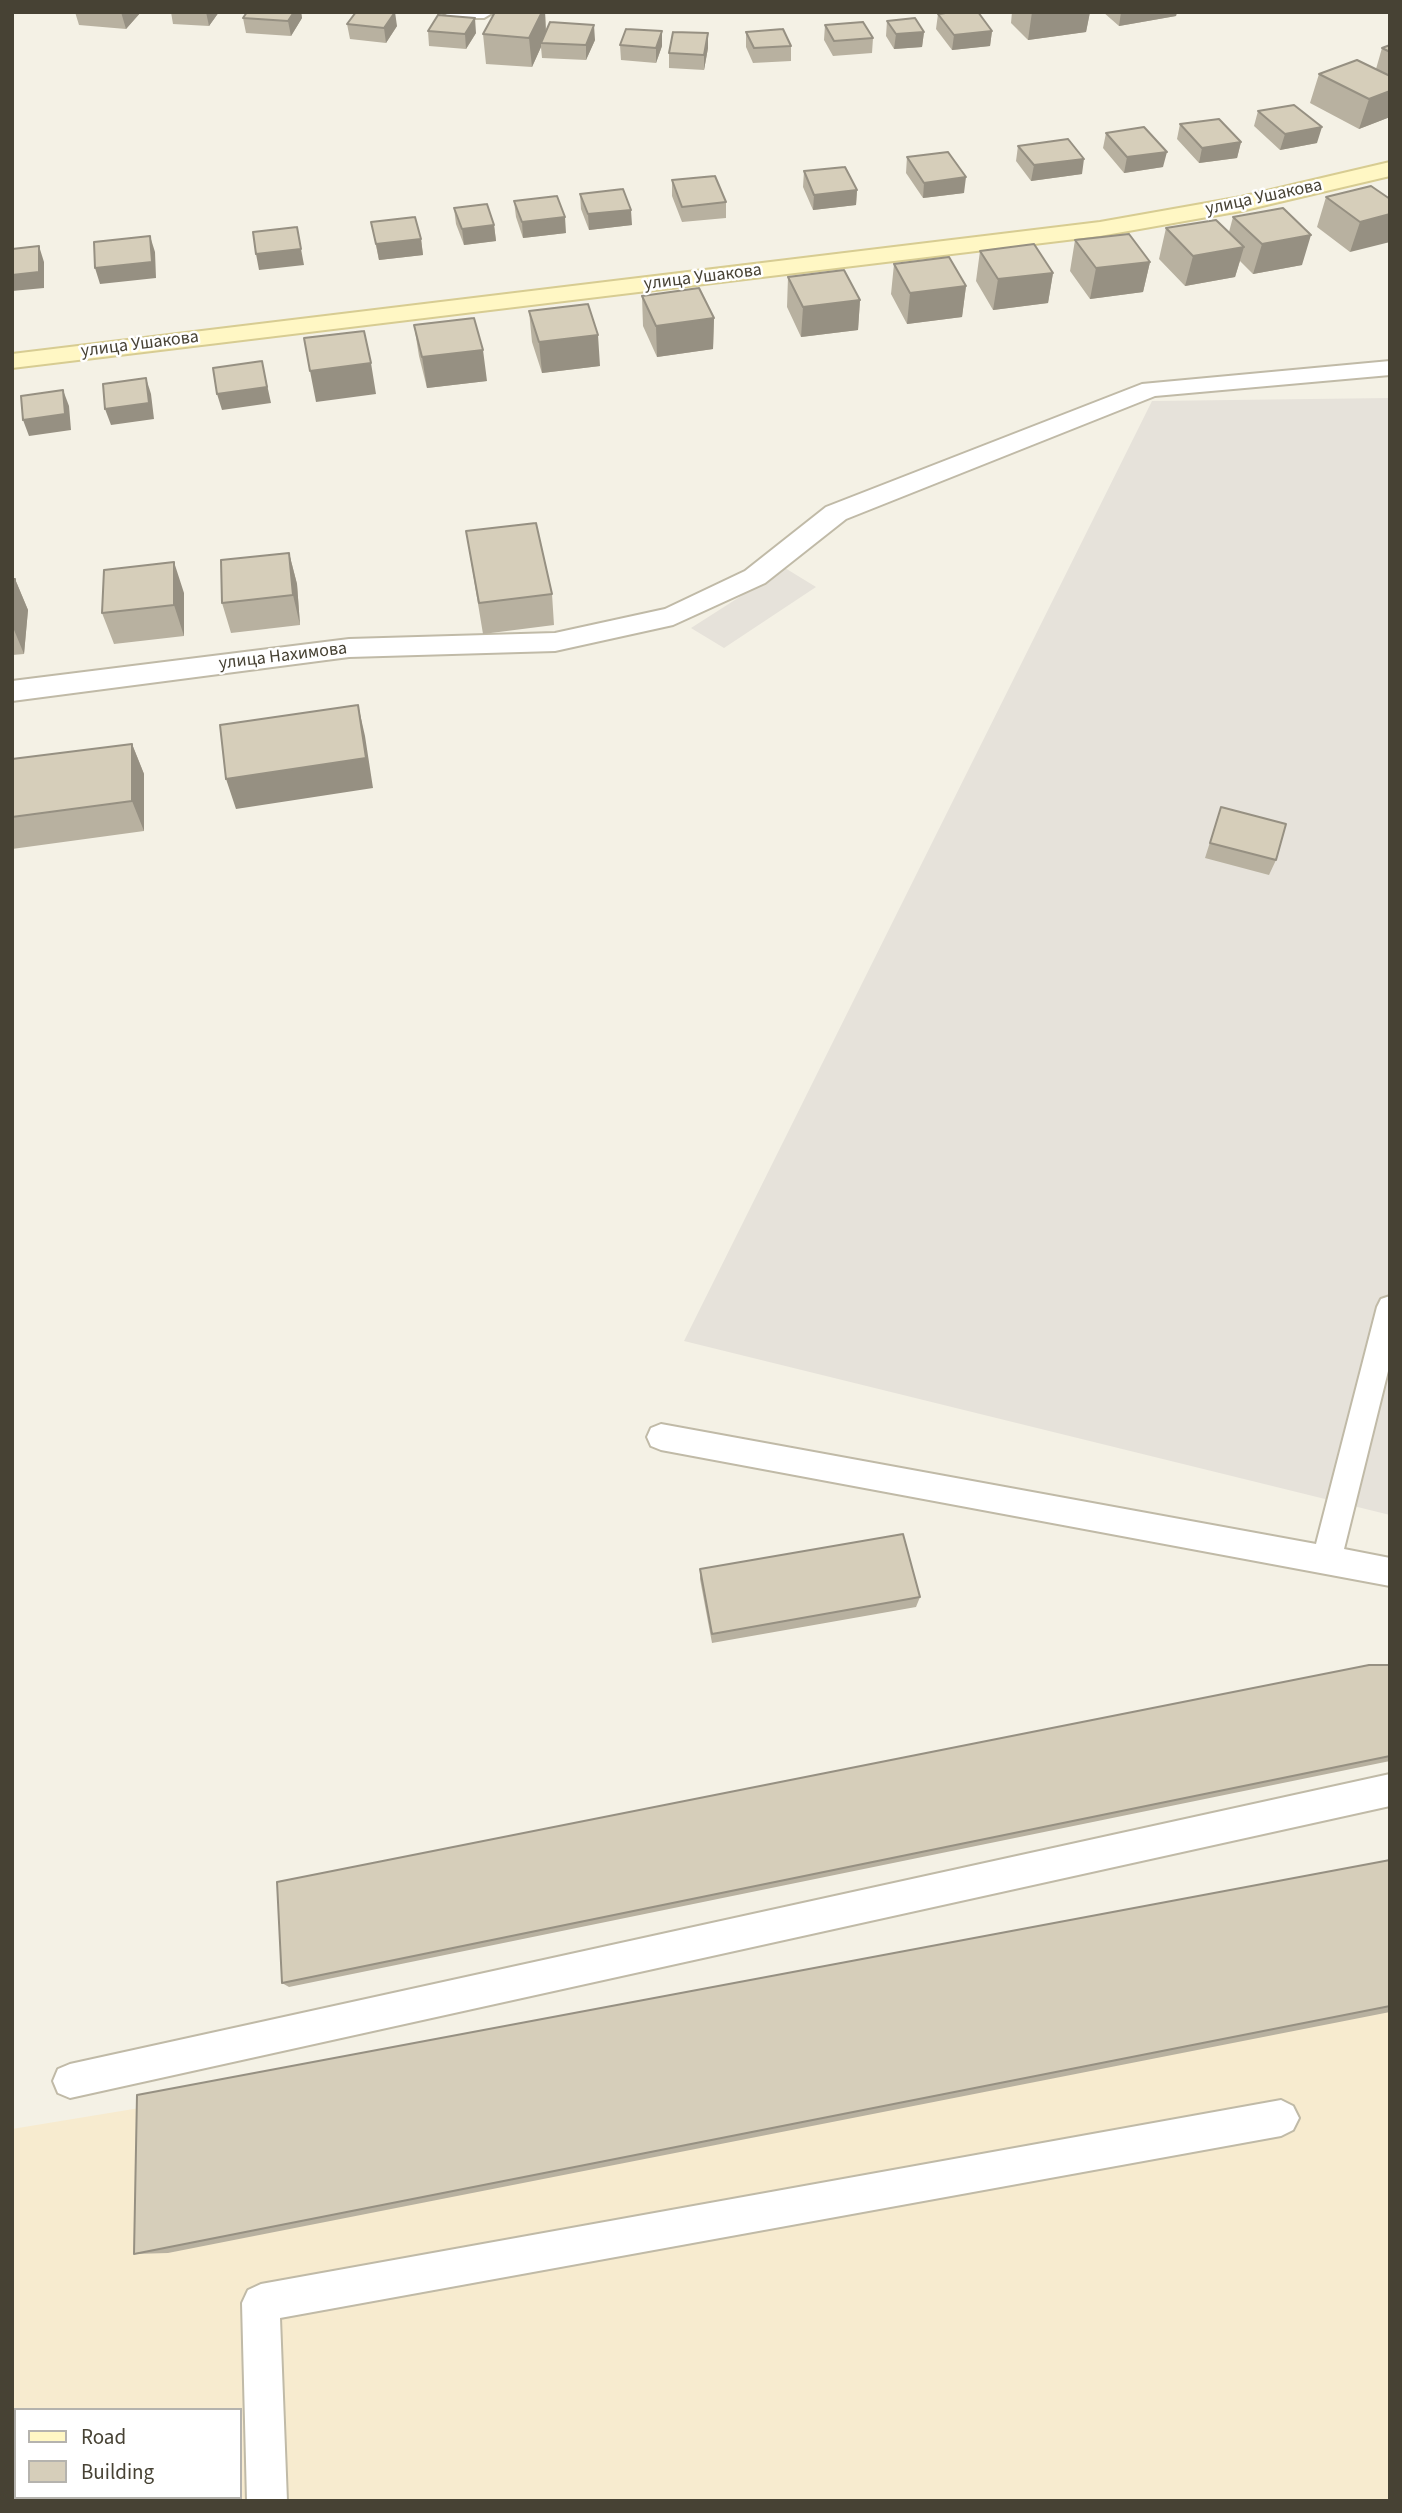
<!DOCTYPE html>
<meta charset="utf-8">
<style>
body{margin:0}
#map{position:relative;width:1402px;height:2513px;overflow:hidden;background:#f4f1e5;font-family:"Source Sans 3",sans-serif}
canvas{display:block}
.frame{position:absolute;inset:0;border:14px solid #474234;pointer-events:none}
.legend{position:absolute;left:14px;top:2408px;width:228px;height:91px;box-sizing:border-box;background:#fff;border:2px solid #b5b3ae;margin:0;padding:9px 12px;list-style:none;font-size:21px;color:#474234}
.legend li{display:flex;align-items:center;gap:14px;height:35px}
.legend b{width:35px;border:2px solid #b5b3ae}
</style>
<div id="map">
<canvas width="1402" height="2513"></canvas>
<div class="frame"></div>
<ul class="legend">
<li><b style="height:9px;background:#fff7c4"></b>Road</li>
<li><b style="height:19px;background:#d6ceba"></b>Building</li>
</ul>
</div>
<script>
const ctx = document.querySelector('canvas').getContext('2d');
ctx.lineJoin = 'round';
function fillPath(path, color) { ctx.fillStyle = color; ctx.fill(path, 'evenodd'); }
const shape = rows => new Path2D(rows.map(r => 'M' + r).join(''));
function stroke(path, color, width, dash) { ctx.strokeStyle = color; ctx.lineWidth = width; ctx.lineCap = dash ? 'butt' : 'round'; ctx.setLineDash(dash || []); ctx.stroke(path); }
function label(font, color, halo, rows, align = 'center') {
  ctx.font = font + ' "Source Sans 3",sans-serif'; ctx.lineWidth = 5; ctx.setLineDash([]); ctx.textBaseline = 'middle'; ctx.strokeStyle = halo; ctx.fillStyle = color; for (const [text, x, y, turn = 0] of rows) {
    ctx.save(); ctx.translate(x, y); ctx.rotate((+turn || 0) * Math.PI / 180); ctx.textAlign = isNaN(turn) ? turn : align; if (halo) ctx.strokeText(text, 0, 0); ctx.fillText(text, 0, 0); ctx.restore();
  }
}
const commercial = shape([
 [1390,1873,1390,2501,12,2501,12,2129,170,2103],
 [16,2410,240,2410,240,2497,16,2497]
]);
const industrial = shape([
 [1390,398,1390,1515,684,1341,1152,401],
 [785,568,816,587,724,648,691,628]
]);
const service = shape([
 [1390,1296,1390,1363,1344,1549,1390,1558,1390,1586,661,1450,651,1446,647,1437,651,1428,661,1424,1316,1544,1377,1307,1381,1299,1390,1296],
 [1390,1774,1390,1806,70,2098,58,2093,53,2081,58,2069,70,2064,1390,1774],
 [1281,2100,1293,2106,1299,2118,1293,2130,1281,2136,280,2318,287,2501,247,2501,242,2303,248,2290,261,2284,1281,2100]
]);
const minor = shape([
 [442,12,494,12,484,18,452,18,442,12],
 [1390,361,1390,375,1155,396,846,519,765,583,673,625,555,651,349,657,12,701,12,681,349,639,555,633,665,609,745,571,826,507,1142,384,1390,361]
]);
const secondary = shape([
 [1390,162,1390,176,1241,211,1100,236,12,368,12,354,1100,222,1241,197,1390,162]
]);
const wall = shape([
 [75,12,141,12,126,29,79,25],
 [171,12,219,12,209,26,173,24],
 [247,12,301,12,302,18,291,36,246,33,243,18],
 [545,12,546,31,595,40,586,60,542,58,541,47,532,67,486,64,483,34],
 [1012,12,1090,12,1086,32,1028,40,1011,23],
 [1103,12,1177,12,1176,16,1119,26],
 [938,14,992,31,990,46,952,50,936,29],
 [887,21,924,32,922,47,894,49,886,36],
 [347,24,397,26,386,43,350,39],
 [825,25,873,38,872,53,833,56,824,40],
 [428,31,476,33,466,49,429,46],
 [746,32,791,46,791,61,753,63,746,47],
 [620,45,662,46,656,63,621,60],
 [1390,45,1390,117,1359,129,1310,103,1319,74,1376,69,1382,48],
 [708,48,704,70,669,68,669,53],
 [1258,111,1317,143,1280,150,1254,126],
 [1180,124,1241,142,1237,158,1199,163,1177,139],
 [1106,133,1163,167,1124,173,1103,148],
 [1018,146,1082,174,1031,181,1016,161],
 [907,157,964,193,923,198,906,173],
 [804,171,857,190,856,205,813,210,803,187],
 [672,180,726,202,726,218,682,222,672,196],
 [580,194,632,225,589,230,581,209],
 [1326,197,1390,199,1350,252,1317,227],
 [514,201,566,233,523,238,516,217],
 [454,208,494,225,496,241,464,245,456,224],
 [1233,217,1302,265,1253,274,1240,261,1235,277,1185,286,1159,259,1166,228,1229,232],
 [371,222,421,239,423,255,379,260],
 [1075,240,1150,262,1143,292,1090,299,1070,271],
 [980,251,1053,273,1048,303,993,310,976,281],
 [894,264,966,286,962,317,907,324,891,294],
 [788,277,860,300,858,330,801,337,787,307],
 [642,296,714,318,713,349,657,357,643,326],
 [529,311,600,366,542,373,532,342],
 [414,325,487,381,427,388,419,356],
 [466,531,552,594,554,625,483,634],
 [289,553,297,584,300,625,231,633,222,603],
 [12,579,15,579,28,610,24,654,12,655],
 [184,593,184,636,114,644,102,613],
 [132,744,144,774,144,831,12,849,12,759],
 [1221,807,1276,860,1269,875,1205,858],
 [700,1569,920,1597,916,1607,712,1643,700,1579],
 [1390,1665,1390,1761,289,1987,282,1983],
 [1390,1860,1390,2012,168,2253,134,2254]
]);
const shadedWall = shape([
 [121,12,141,12,126,29],
 [206,12,219,12,209,26],
 [294,12,301,12,302,18,291,36,288,21],
 [395,12,397,26,386,43,384,28],
 [542,12,545,12,546,36,541,43,541,47,532,67,529,38],
 [1032,12,1090,12,1086,32,1028,40],
 [1121,12,1177,12,1176,16,1119,26],
 [475,18,476,33,466,49,465,34],
 [594,25,595,40,586,60,586,45],
 [662,31,662,46,656,63,656,48],
 [992,31,990,46,952,50,954,35],
 [924,32,922,47,894,49,896,34],
 [708,33,708,48,704,70,704,55],
 [1390,91,1390,117,1359,129,1369,99],
 [1322,127,1317,143,1280,150,1285,134],
 [1241,142,1237,158,1199,163,1202,148],
 [1167,152,1163,167,1124,173,1127,157],
 [1084,159,1082,174,1031,181,1034,165],
 [966,177,964,193,923,198,924,183],
 [857,190,856,205,813,210,814,195],
 [631,210,632,225,589,230,588,214],
 [1390,214,1390,242,1350,252,1360,222],
 [565,217,566,233,523,238,522,222],
 [494,225,496,241,464,245,462,229],
 [1311,235,1302,265,1253,274,1262,244],
 [150,236,155,252,156,278,100,284,95,268],
 [421,239,423,255,379,260,376,244],
 [39,246,44,262,44,288,12,291,12,275],
 [1244,247,1235,277,1185,286,1193,256],
 [301,249,304,265,259,270,256,254],
 [1150,262,1143,292,1090,299,1096,268],
 [1053,273,1048,303,993,310,998,279],
 [966,286,962,317,907,324,910,293],
 [860,300,858,330,801,337,803,307],
 [714,318,713,349,657,357,656,326],
 [598,335,600,366,542,373,539,342],
 [483,350,487,381,427,388,422,357],
 [262,361,271,403,222,410,217,394],
 [371,363,376,394,316,402,310,371],
 [146,378,151,394,154,419,111,425,105,409],
 [63,390,69,406,71,430,29,436,23,420],
 [289,553,297,584,300,625,293,595],
 [174,562,184,593,184,636,174,605],
 [15,579,28,610,24,654,12,625],
 [358,705,365,736,373,788,236,809,226,779],
 [132,744,144,774,144,831,132,801]
]);
const building = shape([
 [247,12,294,12,288,21,243,18,247,12],
 [356,12,395,12,384,28,347,24,356,12],
 [495,12,542,12,529,38,483,34,495,12],
 [953,12,978,12,992,31,954,35,938,14,953,12],
 [438,15,475,18,465,34,428,31,438,15],
 [915,18,924,32,896,34,887,21,915,18],
 [550,22,594,25,586,45,541,43,550,22],
 [863,22,873,38,834,41,825,25,863,22],
 [626,29,662,31,656,48,620,45,626,29],
 [783,29,791,46,754,48,746,32,783,29],
 [673,32,708,33,704,55,669,53,673,32],
 [1390,45,1390,52,1382,48,1390,45],
 [1357,60,1390,76,1390,91,1369,99,1319,74,1357,60],
 [1294,105,1322,127,1285,134,1258,111,1294,105],
 [1219,119,1241,142,1202,148,1180,124,1219,119],
 [1144,127,1167,152,1127,157,1106,133,1144,127],
 [1068,139,1084,159,1034,165,1018,146,1068,139],
 [948,152,966,177,924,183,907,157,948,152],
 [845,167,857,190,814,195,804,171,845,167],
 [715,176,726,202,682,207,672,180,715,176],
 [1371,186,1390,199,1390,214,1360,222,1326,197,1371,186],
 [623,189,631,210,588,214,580,194,623,189],
 [557,196,565,217,522,222,514,201,557,196],
 [487,204,494,225,462,229,454,208,487,204],
 [1283,208,1311,235,1262,244,1233,217,1283,208],
 [415,217,421,239,376,244,371,222,415,217],
 [1216,220,1244,247,1193,256,1166,228,1216,220],
 [297,227,301,249,256,254,253,232,297,227],
 [1129,234,1150,262,1096,268,1075,240,1129,234],
 [150,236,152,262,95,268,94,242,150,236],
 [1034,244,1053,273,998,279,980,251,1034,244],
 [39,246,39,272,12,275,12,249,39,246],
 [949,257,966,286,910,293,894,264,949,257],
 [844,270,860,300,803,307,788,277,844,270],
 [699,288,714,318,656,326,642,296,699,288],
 [588,304,598,335,539,342,529,311,588,304],
 [474,318,483,350,422,357,414,325,474,318],
 [364,331,371,363,310,371,304,338,364,331],
 [262,361,267,387,217,394,213,368,262,361],
 [146,378,149,403,105,409,103,384,146,378],
 [63,390,65,414,23,420,21,396,63,390],
 [536,523,552,594,479,603,466,531,536,523],
 [289,553,293,595,222,603,221,560,289,553],
 [174,562,174,605,102,613,104,570,174,562],
 [12,579,15,579,12,612,12,579],
 [358,705,366,758,226,779,220,725,358,705],
 [132,744,132,801,12,817,12,759,132,744],
 [1221,807,1286,824,1276,860,1210,843,1221,807],
 [903,1534,920,1597,712,1634,700,1569,903,1534],
 [1369,1665,1390,1665,1390,1756,282,1983,277,1882,1369,1665],
 [1390,1860,1390,2006,134,2254,137,2095,1390,1860]
]);
const farStreetnames = [
 ["улица Ушакова",1264,198,-12],
 ["улица Ушакова",703,278,-7],
 ["улица Ушакова",140,345,-7],
 ["улица Нахимова",283,657,-7]
];
fillPath(commercial, '#f7ebcf');
fillPath(industrial, '#e6e2da');
stroke(service, '#c0baa7', 4);
stroke(minor, '#c0baa7', 4);
stroke(secondary, '#d7cc92', 4);
fillPath(service, '#fff');
fillPath(minor, '#fff');
fillPath(secondary, '#fff7c4');
fillPath(wall, '#b8b1a0');
fillPath(shadedWall, '#969082');
fillPath(building, '#d6ceba');
stroke(building, '#969082', 2);
label('18px', '#474234', '#fff', farStreetnames);
</script>
